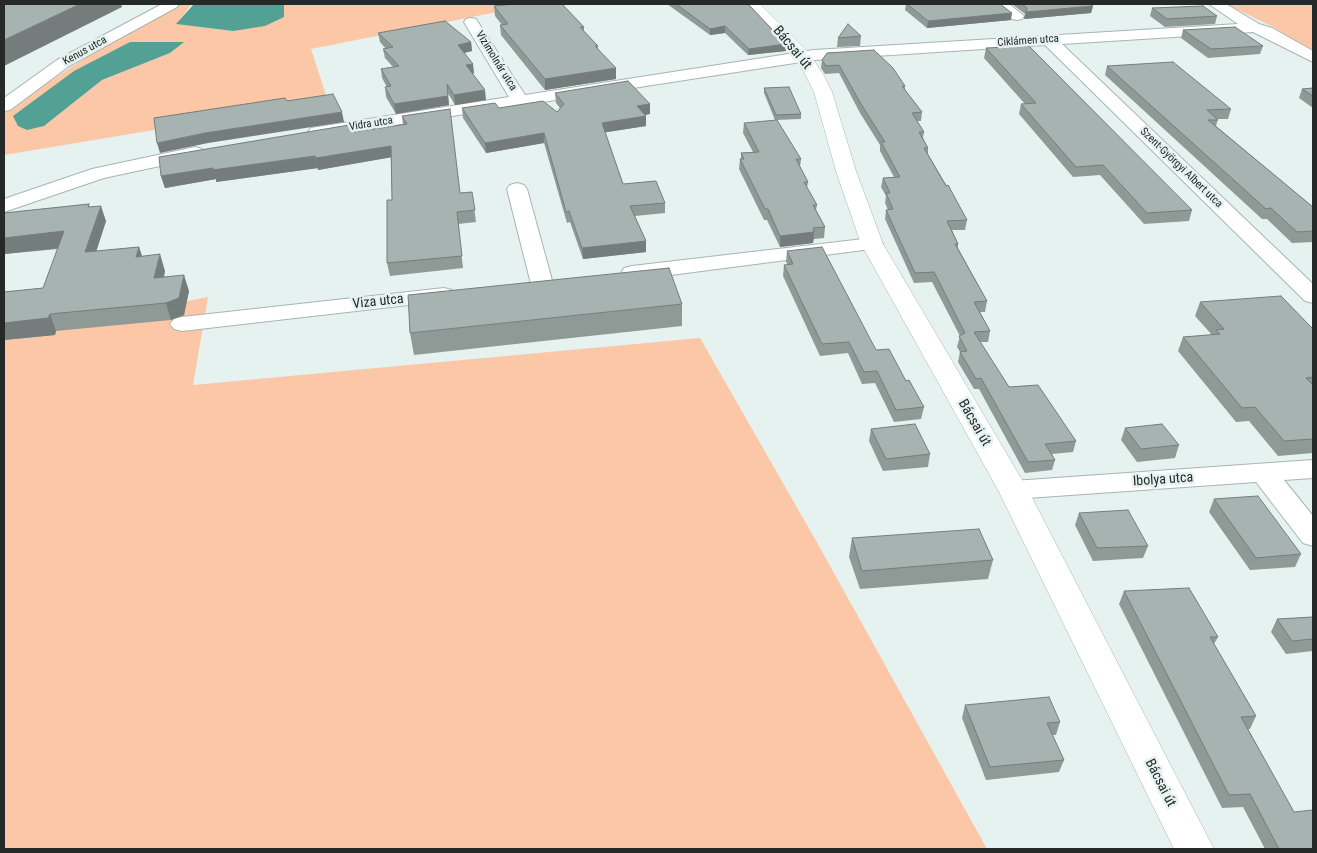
<!DOCTYPE html>
<meta charset="utf-8">
<style>
body{margin:0}
#map{position:relative;width:1317px;height:853px;overflow:hidden;background:#e5f2ef;font-family:"Roboto Condensed",sans-serif}
canvas{display:block}
.frame{position:absolute;inset:0;border:5px solid #252a29;pointer-events:none}
</style>
<div id="map">
<canvas width="1317" height="853"></canvas>
<div class="frame"></div>
</div>
<script>
const ctx = document.querySelector('canvas').getContext('2d');
ctx.lineJoin = 'round';
function fillPath(path, color) { ctx.fillStyle = color; ctx.fill(path, 'evenodd'); }
const shape = rows => new Path2D(rows.map(r => 'M' + r).join(''));
function stroke(path, color, width, dash) { ctx.strokeStyle = color; ctx.lineWidth = width; ctx.lineCap = dash ? 'butt' : 'round'; ctx.setLineDash(dash || []); ctx.stroke(path); }
function label(font, color, halo, rows, align = 'center') {
  ctx.font = font + ' "Roboto Condensed",sans-serif'; ctx.lineWidth = 5; ctx.setLineDash([]); ctx.textBaseline = 'middle'; ctx.strokeStyle = halo; ctx.fillStyle = color; for (const [text, x, y, turn = 0] of rows) {
    ctx.save(); ctx.translate(x, y); ctx.rotate((+turn || 0) * Math.PI / 180); ctx.textAlign = isNaN(turn) ? turn : align; if (halo) ctx.strokeText(text, 0, 0); ctx.fillText(text, 0, 0); ctx.restore();
  }
}
const green = shape([
 [176,4,194,4,190,6,177,24,233,31,283,17,284,4,537,4,311,49,328,101,4,155,4,111,90,55],
 [130,42,170,53,102,80,44,126],
 [1226,4,1313,4,1313,52,1273,27],
 [208,297,193,385,700,338,819,546,987,849,4,849,4,337]
]);
const water = shape([
 [194,4,284,4,284,17,265,26,233,31,176,24],
 [130,42,184,42,170,53,102,80,44,126,27,130,18,126,13,116,74,71]
]);
const minor = shape([
 [162,4,179,4,177,7,69,66,10,110,4,111,4,98,57,60,162,4],
 [993,4,1009,4,1024,16,1022,19,1017,20,1012,19,993,4],
 [1209,4,1226,4,1259,24,1272,28,1313,51,1313,62,1253,32,1062,44,1313,284,1313,303,1305,301,1045,45,814,60,317,137,311,136,308,132,311,128,317,127,509,97,464,22,466,19,471,18,476,19,525,95,814,50,1238,24,1209,4],
 [195,147,202,149,204,153,202,157,104,178,4,212,4,199,92,169,195,147],
 [517,183,524,185,527,189,553,284,550,289,542,291,534,289,531,284,507,189,510,185,517,183],
 [872,238,879,240,883,244,879,248,632,280,624,278,621,273,624,268,632,266,872,238],
 [444,288,452,290,455,295,452,300,182,331,174,329,170,324,174,319,182,317,444,288],
 [1313,460,1313,478,1284,480,1313,516,1313,546,1303,543,1256,482,1013,499,1003,497,999,490,1003,483,1013,481,1313,460]
]);
const secondary = shape([
 [745,4,760,4,808,52,823,74,832,92,856,171,883,244,1028,490,1214,849,1174,849,998,490,861,244,836,171,814,92,805,74,796,59,745,4]
]);
const wall = shape([
 [667,4,747,4,786,44,786,51,748,55,725,33,710,35],
 [906,4,1000,4,1011,20,927,28,905,10],
 [1012,4,1090,4,1093,6,1091,13,1024,19,1025,14],
 [494,6,584,27,584,32,598,46,598,49,616,79,545,90,501,35,500,25,502,25,495,16],
 [1152,8,1217,16,1215,24,1165,27,1150,16],
 [1183,30,1263,46,1260,54,1208,58,1181,38],
 [378,33,471,42,472,51,464,53,474,73,473,74,486,100,455,105,448,93,449,105,396,114,386,97,385,87,387,87,382,78,381,69,393,67,385,58,383,49,386,49,380,42],
 [861,36,860,46,837,47,838,38],
 [986,48,1192,210,1189,221,1144,224,1100,175,1073,177,1019,114,1021,104,1025,104,984,58],
 [822,60,905,86,905,90,922,112,921,121,917,121,924,132,923,138,928,148,928,154,967,220,965,230,952,230,958,244,958,248,987,301,985,312,980,312,990,331,988,342,980,342,1009,387,1076,441,1073,452,1052,454,1055,460,1052,470,1025,473,979,389,974,389,958,362,960,352,957,347,960,336,932,282,914,283,885,219,886,210,888,210,885,203,886,196,881,187,883,178,894,177,880,151,880,145,860,113,839,73,825,74,821,68],
 [1107,66,1231,109,1228,119,1218,119,1216,126,1313,207,1313,242,1292,243,1267,219,1262,219,1105,75],
 [764,88,801,114,801,119,775,120,764,93],
 [1313,88,1313,108,1299,98,1302,89],
 [555,93,650,104,650,114,645,115,646,126,605,132,623,184,665,203,665,213,635,216,646,241,646,252,583,259,570,222,567,223,544,143,486,153,463,118,462,108,499,108,557,112,560,108,556,103],
 [402,116,460,193,472,192,476,222,458,224,463,268,390,276,387,263,392,200,391,157,318,170,318,168,216,182,216,179,165,188,161,176,354,132,403,125],
 [744,123,801,159,800,167,808,182,807,188,817,205,816,210,825,227,824,238,814,239,813,243,780,247,767,220,764,220,739,169,740,159,741,159,741,153,753,152,743,133],
 [89,204,89,207,106,221,96,251,139,247,142,256,165,271,164,277,189,291,184,315,171,320,56,331,55,335,4,340,4,292,43,288,58,249,4,254,4,213],
 [787,251,876,350,906,381,924,407,921,419,894,422,875,383,862,384,848,353,820,356,783,276,784,265,788,265,786,262],
 [1200,302,1313,329,1313,453,1278,456,1249,421,1236,422,1178,351,1183,337,1212,335,1195,316],
 [682,304,682,326,414,355,410,333],
 [1125,428,1179,445,1175,458,1137,462,1121,440],
 [871,429,930,454,928,467,883,471,869,441],
 [1214,499,1301,554,1295,567,1250,570,1209,512],
 [1079,513,1148,546,1143,558,1093,561,1075,525],
 [852,538,993,560,988,579,860,589,849,557],
 [1124,591,1218,637,1214,644,1256,716,1250,729,1248,729,1313,849,1265,849,1243,807,1222,808,1119,604],
 [1313,617,1313,651,1286,654,1271,632,1277,619],
 [965,705,1060,722,1056,735,1052,735,1064,760,1059,772,986,780,962,718]
]);
const shadedWall = shape([
 [80,4,121,4,122,7,4,66,4,40],
 [1093,6,1091,13,1024,19,1026,12],
 [1012,13,1011,20,927,28,928,21],
 [725,26,725,33,710,35,710,29],
 [471,42,472,51,459,54,458,45],
 [786,44,786,51,748,55,749,49],
 [473,64,474,73,467,74,466,65],
 [616,68,616,79,545,90,545,79],
 [485,90,486,100,455,105,454,95],
 [448,96,449,105,396,114,394,104],
 [650,104,650,114,637,116,637,106],
 [342,112,344,122,208,143,160,153,157,143,205,133],
 [646,116,646,126,602,133,602,123],
 [544,133,544,143,486,153,485,143],
 [391,146,393,157,318,170,316,158],
 [315,156,318,168,216,182,216,179,165,188,161,176,213,168],
 [101,206,106,221,91,268,85,252],
 [64,231,70,247,4,254,4,238],
 [814,232,813,243,780,247,780,236],
 [646,241,646,252,583,259,582,248],
 [139,247,144,263,136,257],
 [160,254,165,271,160,294,154,278],
 [184,275,189,291,184,315,171,320,166,303],
 [50,314,56,331,55,335,4,340,4,323]
]);
const building = shape([
 [4,4,80,4,4,40,4,4],
 [515,4,562,4,584,27,580,27,598,46,595,46,616,68,545,79,500,25,508,24,494,6,515,4],
 [676,4,747,4,750,6,786,44,749,49,725,26,710,29,676,4],
 [907,4,1000,4,1012,13,928,21,907,4],
 [1022,4,1090,4,1093,6,1026,12,1027,8,1022,4],
 [1203,6,1217,16,1167,19,1152,8,1203,6],
 [445,21,471,42,458,45,473,64,466,65,485,90,454,95,447,84,448,96,394,104,385,87,391,86,381,69,399,66,383,49,393,47,378,33,445,21],
 [848,24,861,36,838,38,848,24],
 [1235,27,1263,46,1211,49,1183,30,1235,27],
 [1029,46,1192,210,1147,213,1103,165,1076,167,1021,104,1036,103,986,48,1029,46],
 [874,50,893,68,905,86,902,86,922,112,912,113,924,132,919,132,928,148,924,148,946,186,948,185,967,220,947,221,958,244,955,244,987,301,974,302,990,331,974,332,1009,387,1038,385,1076,441,1045,444,1055,460,1028,462,981,378,976,379,960,352,967,351,959,336,965,333,934,272,915,273,886,210,893,209,886,193,890,193,883,178,900,177,881,142,885,142,861,104,839,65,826,66,822,60,827,53,874,50],
 [1173,62,1231,109,1207,110,1218,120,1208,120,1313,207,1313,231,1297,232,1271,208,1266,209,1107,66,1173,62],
 [628,81,650,104,637,106,646,116,602,123,623,184,656,181,665,203,630,206,646,241,582,248,569,211,566,212,544,133,485,143,462,108,495,103,499,108,543,101,557,112,564,104,555,93,628,81],
 [789,87,801,114,776,115,764,88,789,87],
 [1313,88,1313,96,1302,89,1313,88],
 [333,94,342,112,205,133,157,143,154,118,285,98,287,101,333,94],
 [450,109,460,193,472,192,475,210,457,212,462,256,387,263,387,200,392,200,391,146,316,158,315,156,213,170,213,168,161,176,159,157,349,125,354,132,407,124,402,116,450,109],
 [777,120,801,159,796,159,808,182,804,182,817,205,813,205,825,227,813,228,814,232,780,236,768,209,765,209,740,159,744,159,741,153,759,152,744,123,777,120],
 [89,204,88,207,101,206,85,252,139,247,136,257,160,254,154,278,184,275,179,298,166,303,50,314,48,318,4,323,4,292,43,288,64,231,4,238,4,213,89,204],
 [822,247,876,350,889,349,906,381,909,380,924,407,896,410,877,371,864,372,849,342,822,344,784,265,793,264,787,251,822,247],
 [669,268,682,304,410,333,408,295,669,268],
 [1281,296,1313,329,1313,377,1306,378,1313,385,1313,439,1284,441,1255,407,1242,408,1183,337,1220,334,1216,330,1224,329,1200,302,1281,296],
 [915,424,930,454,886,459,871,429,915,424],
 [1162,424,1179,445,1141,449,1125,428,1162,424],
 [1258,496,1301,554,1256,558,1214,499,1258,496],
 [1128,510,1148,546,1097,548,1079,513,1128,510],
 [979,529,993,560,862,571,852,538,979,529],
 [1189,588,1218,637,1210,637,1256,716,1241,717,1294,812,1313,810,1313,849,1279,849,1250,794,1229,795,1124,591,1189,588],
 [1313,617,1313,639,1292,641,1277,619,1313,617],
 [1049,697,1060,722,1047,723,1064,760,990,767,965,705,1049,697]
]);
const farStreetnames = [
 ["Ciklámen utca",1028,41,-4],
 ["Kenus utca",85,51,-29],
 ["Vizimolnár utca",496,61,58],
 ["Vidra utca",371,124,-9],
 ["Szent-Györgyi Albert utca",1181,168,44]
];
const streetNames = [
 ["Bácsai út",792,48,50],
 ["Viza utca",378,302,-6],
 ["Bácsai út",974,423,60],
 ["Ibolya utca",1163,480,-4],
 ["Bácsai út",1160,783,63]
];
fillPath(green, '#fcc7a6');
fillPath(water, '#53a194');
stroke(minor, '#a8b5b2', 2);
stroke(secondary, '#a8b5b2', 1);
fillPath(minor, '#fff');
fillPath(secondary, '#fff');
fillPath(wall, '#8f9a97');
fillPath(shadedWall, '#747d7b');
fillPath(building, '#a6b3b0');
stroke(building, '#747d7b', 1);
label('11px', '#252a29', '#e5f2ef', farStreetnames);
label('14px', '#252a29', '#e5f2ef', streetNames);
</script>
